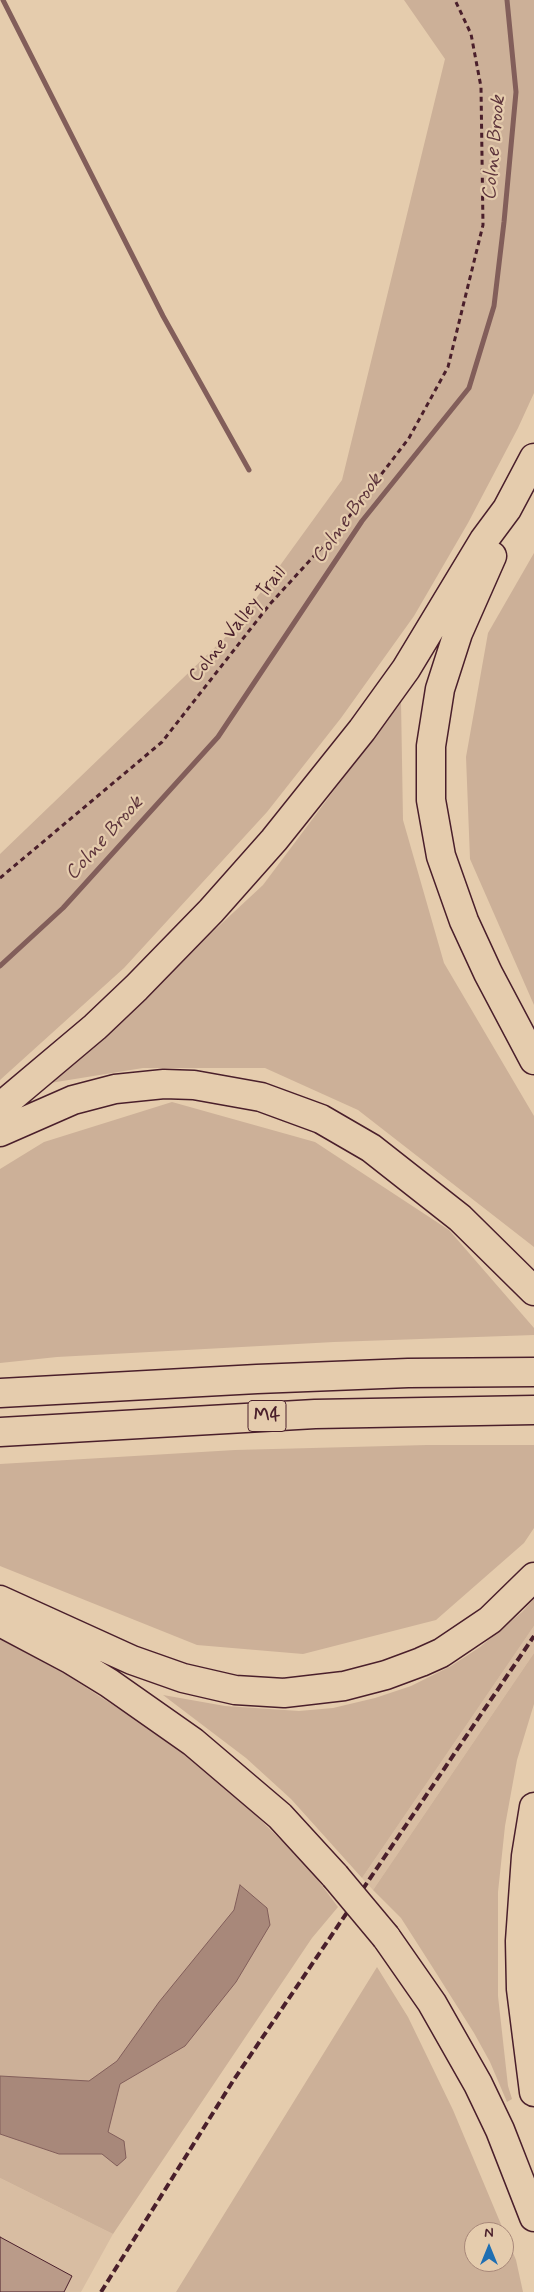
<!DOCTYPE html>
<style>
body{margin:0}
#map{position:relative;width:534px;height:2292px;overflow:hidden;background:#e5ccad;font-family:Mynerve,sans-serif}
canvas{display:block}
.north{position:absolute;left:464px;top:2222px;width:50px;height:50px;box-sizing:border-box;background:#e5ccad;border:1px solid #a78779;border-radius:50%;rotate:0deg;font-size:14px;font-weight:700;line-height:20px;text-align:center;color:#4a1f2b}
.north::after{content:'';display:block;margin:auto;width:18px;height:22px;background:#1f6fb2;clip-path:polygon(50% 0,100% 100%,50% 72%,0 100%)}
</style>
<div id="map">
<canvas width="534" height="2292"></canvas>
<div class="north">N</div>
</div>
<script>
const ctx = document.querySelector('canvas').getContext('2d');
ctx.lineJoin = 'round';
function fillPath(path, color) { ctx.fillStyle = color; ctx.fill(path, 'evenodd'); }
const shape = rows => new Path2D(rows.map(r => 'M' + r).join(''));
function stroke(path, color, width, dash) { ctx.strokeStyle = color; ctx.lineWidth = width; ctx.lineCap = dash ? 'butt' : 'round'; ctx.setLineDash(dash || []); ctx.stroke(path); }
function label(font, color, halo, rows, align = 'center') {
  ctx.font = font + ' Mynerve,sans-serif'; ctx.lineWidth = 4.5; ctx.setLineDash([]); ctx.textBaseline = 'middle'; ctx.strokeStyle = halo; ctx.fillStyle = color; for (const [text, x, y, turn = 0] of rows) {
    ctx.save(); ctx.translate(x, y); ctx.rotate((+turn || 0) * Math.PI / 180); ctx.textAlign = isNaN(turn) ? turn : align; if (halo) ctx.strokeText(text, 0, 0); ctx.fillText(text, 0, 0); ctx.restore();
  }
}
const built = shape([
 [534,1626,534,1653,373,1890,362,1878],
 [0,2178,113,2234,81,2292,0,2292]
]);
const green = shape([
 [404,0,534,0,534,393,518,428,468,523,414,616,341,718,267,812,124,968,0,1080,0,854,234,629,342,480,445,59],
 [534,553,534,1005,470,859,466,757,488,633],
 [401,701,403,820,444,963,534,1116,534,1247,358,1110,265,1068,143,1068,50,1083,263,885],
 [172,1102,315,1142,449,1230,534,1328,534,1335,334,1342,57,1357,0,1363,0,1169,44,1142],
 [427,1445,534,1445,534,1528,524,1543,436,1620,303,1654,197,1645,0,1566,0,1464,235,1450],
 [534,1599,534,1626,362,1878,291,1799,246,1758,163,1695,225,1706,299,1711,333,1708,375,1698,411,1686,451,1666,480,1647,522,1612],
 [0,1639,65,1674,175,1745,226,1786,286,1845,314,1875,338,1907,312,1938,113,2234,0,2178],
 [534,1653,534,1704,517,1760,505,1826,498,1892,498,1996,508,2086,512,2099,507,2102,490,2062,474,2033,433,1968,401,1918,373,1890],
 [377,1967,408,2017,453,2110,516,2260,523,2292,176,2292],
 [474,2232,504,2232,504,2262,474,2262]
]);
const water = shape([
 [240,1885,267,1908,270,1925,236,1982,185,2046,120,2084,108,2132,124,2141,126,2158,117,2166,102,2154,59,2154,0,2134,0,2076,89,2081,117,2061,159,2002,234,1910,240,1885]
]);
const stream = shape([
 [3,0,163,316,249,470],
 [0,966,63,908,218,737,362,521,469,388,494,306,504,222,516,92,507,0]
]);
const building = shape([
 [0,2237,72,2276,64,2292,0,2292,0,2237]
]);
const path = shape([
 [0,878,162,742,270,604,345,522,409,438,448,367,483,225,481,87,471,34,455,0]
]);
const highway = shape([
 [492,556,458,633,440,689,431,746,431,800,441,856,464,921,488,973,534,1060],
 [0,1107,95,1027,136,988,211,911,274,840,362,730,406,669,484,540,507,509,534,458],
 [0,1132,73,1100,115,1089,164,1084,194,1085,261,1097,321,1119,371,1148,460,1218,534,1291],
 [0,1393,257,1379,408,1373,534,1372],
 [0,1432,315,1414,534,1410],
 [0,1600,132,1660,183,1678,235,1690,284,1693,344,1686,386,1675,421,1662,441,1653,490,1620,534,1577],
 [0,1622,70,1659,109,1683,193,1742,280,1816,335,1876],
 [534,1807,526,1856,520,1941,521,1989,534,2092],
 [386,1937,432,2003,478,2084,500,2130,534,2217]
]);
const rail = shape([
 [101,2292,233,2081,534,1636]
]);
const highwayBridge = shape([
 [335,1876,386,1937]
]);
const shields = [
 [267,1416,38]
];
const shieldNames = [
 ["M4",267,1416]
];
const streetNames = [
 ["Colne Valley Trail",238,625,-51]
];
const waterNames = [
 ["Colne Brook",495,148,-85],
 ["Colne Brook",348,519,-54],
 ["Colne Brook",105,839,-48]
];
fillPath(built, '#d8bda2');
fillPath(green, '#ccb098');
fillPath(water, '#a8887a');
stroke(water, '#825e5a', 1);
stroke(stream, '#825e5a', 5);
fillPath(building, '#ba9b89');
stroke(building, '#4a1f2b', 1);
stroke(highway, '#4a1f2b', 31);
stroke(path, '#4a1f2b', 3, [5, 4]);
stroke(highway, '#e5ccad', 28);
stroke(rail, '#4a1f2b', 4, [8, 4]);
stroke(highwayBridge, '#4a1f2b', 31, []);
stroke(highwayBridge, '#e5ccad', 28);
for (const [x, y, w] of shields) { const box = new Path2D(); box.roundRect(x - w / 2, y - 15.5, w, 31, 4); ctx.fillStyle = '#e5ccad'; ctx.fill(box); stroke(box, '#4a1f2b', 1); }
label('bold 18px', '#4a1f2b', null, shieldNames);
label('19px', '#4a1f2b', '#e5ccad', streetNames);
label('italic 20px', '#5d343b', '#e5ccad', waterNames);
</script>
